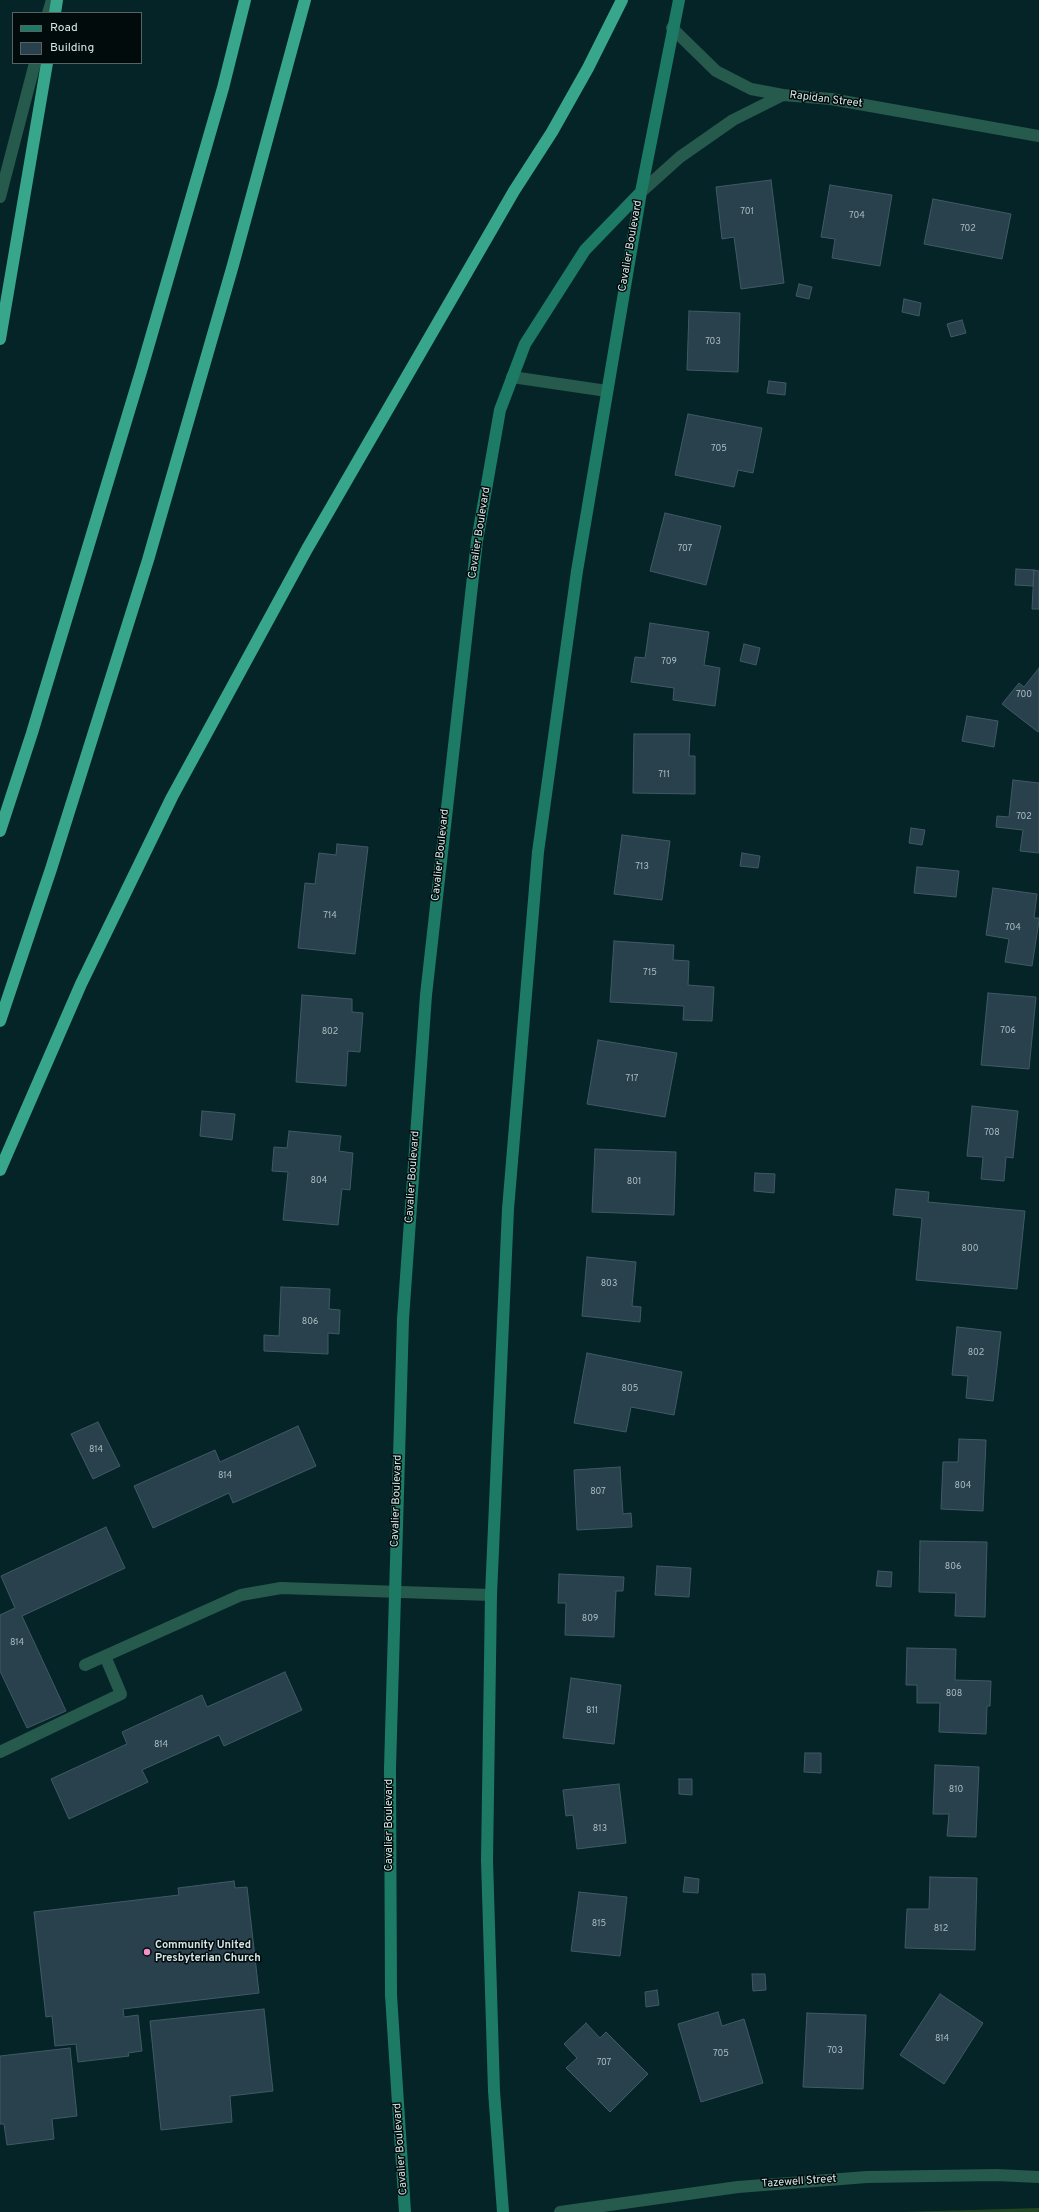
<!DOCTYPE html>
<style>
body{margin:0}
#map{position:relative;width:1039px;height:2212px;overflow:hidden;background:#052427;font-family:Overpass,sans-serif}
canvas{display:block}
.legend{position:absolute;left:12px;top:12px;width:130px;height:52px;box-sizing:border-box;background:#020b0c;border:1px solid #566364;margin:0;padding:5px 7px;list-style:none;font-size:12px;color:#d5e6e7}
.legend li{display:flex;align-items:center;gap:8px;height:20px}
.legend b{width:20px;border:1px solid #566364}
</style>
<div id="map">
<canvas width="1039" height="2212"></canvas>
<ul class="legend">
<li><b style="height:5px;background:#1c7a65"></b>Road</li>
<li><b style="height:11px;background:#29414d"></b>Building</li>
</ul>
</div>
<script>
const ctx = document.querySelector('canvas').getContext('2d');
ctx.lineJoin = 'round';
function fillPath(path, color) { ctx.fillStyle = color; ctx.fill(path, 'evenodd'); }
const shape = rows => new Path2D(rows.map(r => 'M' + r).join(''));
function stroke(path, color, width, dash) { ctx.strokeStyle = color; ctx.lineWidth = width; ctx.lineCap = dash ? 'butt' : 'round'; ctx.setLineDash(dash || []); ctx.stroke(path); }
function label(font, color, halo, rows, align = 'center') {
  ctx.font = font + ' Overpass,sans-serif'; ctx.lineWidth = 3; ctx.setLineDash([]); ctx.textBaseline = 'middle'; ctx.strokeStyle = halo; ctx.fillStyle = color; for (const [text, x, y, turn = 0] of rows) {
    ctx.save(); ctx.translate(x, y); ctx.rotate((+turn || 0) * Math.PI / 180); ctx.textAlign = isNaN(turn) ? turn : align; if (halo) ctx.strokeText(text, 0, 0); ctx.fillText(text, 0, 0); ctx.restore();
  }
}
const green = shape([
 [1039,2208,1039,2212,902,2212]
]);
const building = shape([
 [771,180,784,283,741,289,734,237,722,239,716,187,771,180],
 [830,185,892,195,880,266,832,258,835,239,821,237,830,185],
 [933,199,1011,214,1002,259,924,244,933,199],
 [799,284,812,287,809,299,796,296,799,284],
 [904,299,921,303,919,316,902,312,904,299],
 [689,311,740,313,738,372,687,370,689,311],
 [962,320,966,333,951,337,947,324,962,320],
 [769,381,786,383,785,395,767,393,769,381],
 [688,414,762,428,753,473,738,470,734,487,675,475,688,414],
 [665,513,721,526,706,585,650,571,665,513],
 [1016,569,1034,570,1033,586,1015,585,1016,569],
 [1034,570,1039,571,1039,609,1032,609,1034,570],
 [650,623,709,632,704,665,720,668,715,706,673,700,674,688,631,682,635,657,645,658,650,623],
 [744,644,760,648,756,665,740,661,744,644],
 [1039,668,1039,730,1038,732,1002,704,1019,683,1024,687,1039,668],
 [967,716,998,721,994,747,962,741,967,716],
 [634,734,690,734,689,756,695,756,695,794,633,793,634,734],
 [1013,780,1039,783,1039,853,1020,851,1023,830,996,827,997,816,1009,817,1013,780],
 [911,828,925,830,922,845,909,843,911,828],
 [622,835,670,841,662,900,614,894,622,835],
 [337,844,368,847,355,954,298,948,305,883,315,884,319,853,336,855,337,844],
 [742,853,760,856,758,868,740,866,742,853],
 [917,867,959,871,956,897,914,893,917,867],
 [993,888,1037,894,1034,918,1039,918,1039,921,1032,966,1005,962,1009,939,986,935,993,888],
 [614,941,674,945,673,960,689,961,688,985,714,987,712,1021,683,1020,684,1006,610,1002,614,941],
 [988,993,1036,997,1029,1069,981,1065,988,993],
 [302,995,352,999,352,1012,363,1013,360,1052,348,1051,346,1086,296,1082,302,995],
 [598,1040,677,1053,665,1117,587,1104,598,1040],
 [972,1106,1018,1111,1013,1158,1006,1157,1004,1181,981,1179,983,1157,967,1156,972,1106],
 [202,1111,235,1114,232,1140,200,1136,202,1111],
 [289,1131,341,1136,339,1151,353,1153,350,1190,342,1189,338,1225,283,1220,288,1172,272,1171,274,1147,287,1148,289,1131],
 [595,1149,676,1152,674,1215,592,1212,595,1149],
 [755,1173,775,1174,774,1193,754,1191,755,1173],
 [896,1189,929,1192,928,1202,1025,1211,1017,1289,916,1280,922,1218,893,1215,896,1189],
 [587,1257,636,1262,632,1306,641,1307,640,1322,582,1316,587,1257],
 [281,1287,330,1289,329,1309,340,1310,339,1334,328,1333,328,1354,264,1351,264,1335,279,1336,281,1287],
 [957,1327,1001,1332,993,1401,966,1398,968,1376,952,1375,957,1327],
 [587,1353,682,1372,674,1415,631,1407,626,1432,574,1423,587,1353],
 [98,1422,120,1466,93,1479,71,1434,98,1422],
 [298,1426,316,1466,233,1503,229,1493,153,1528,134,1486,215,1450,220,1462,298,1426],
 [959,1439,986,1440,983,1511,941,1509,943,1462,958,1462,959,1439],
 [620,1467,623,1514,631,1513,632,1527,577,1530,574,1470,620,1467],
 [106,1527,125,1568,22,1616,66,1711,27,1728,0,1671,0,1615,15,1608,1,1576,106,1527],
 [920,1541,987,1542,985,1617,955,1616,956,1593,919,1592,920,1541],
 [657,1566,691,1568,689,1597,655,1595,657,1566],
 [878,1571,892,1572,891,1587,876,1586,878,1571],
 [559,1574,624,1577,623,1591,616,1591,614,1637,565,1635,566,1603,558,1603,559,1574],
 [907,1648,956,1649,955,1680,991,1681,990,1706,987,1706,986,1734,939,1732,940,1703,917,1703,917,1685,906,1685,907,1648],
 [285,1672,302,1710,224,1746,219,1735,142,1770,148,1782,69,1819,51,1779,127,1744,122,1732,202,1695,207,1707,285,1672],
 [571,1678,621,1685,614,1744,563,1738,571,1678],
 [805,1753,821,1753,821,1773,804,1772,805,1753],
 [935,1765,979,1767,976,1837,947,1836,949,1814,933,1814,935,1765],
 [679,1779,692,1779,692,1795,679,1794,679,1779],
 [619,1784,626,1843,577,1849,573,1815,566,1816,563,1790,619,1784],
 [685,1877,699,1879,698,1893,683,1892,685,1877],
 [930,1877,977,1878,975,1950,905,1948,907,1909,929,1909,930,1877],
 [234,1881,235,1888,247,1887,259,1993,123,2009,124,2017,138,2015,142,2051,128,2053,129,2056,78,2062,76,2044,55,2046,52,2016,46,2017,34,1912,179,1895,178,1888,234,1881],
 [579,1892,627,1897,620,1956,571,1951,579,1892],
 [752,1974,765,1974,766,1990,753,1991,752,1974],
 [657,1990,659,2005,646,2007,645,1992,657,1990],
 [940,1994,983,2023,944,2084,900,2055,940,1994],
 [264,2009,273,2091,230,2096,232,2122,161,2130,150,2021,264,2009],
 [718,2012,722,2026,744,2019,763,2083,701,2102,678,2024,718,2012],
 [807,2013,866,2015,863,2089,803,2087,807,2013],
 [586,2023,600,2038,606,2032,648,2074,610,2112,566,2068,577,2058,564,2044,586,2023],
 [70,2048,77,2116,52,2119,54,2139,7,2145,4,2124,0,2124,0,2056,70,2048]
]);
const service = shape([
 [512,377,607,391],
 [85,1665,241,1595,281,1588,491,1595],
 [0,1752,121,1694,105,1656]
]);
const minor = shape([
 [48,13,52,0],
 [0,197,35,63],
 [560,2212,738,2187,867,2177,996,2175,1039,2177]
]);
const tertiary = shape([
 [672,28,716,71,751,89,783,95],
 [641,192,680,157,733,120,783,95,831,99,1039,136]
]);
const secondary = shape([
 [405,2212,391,1995,390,1768,403,1319,426,995,477,541,500,410,525,344,585,250,641,192],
 [503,2212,494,2091,487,1860,491,1595,508,1209,538,852,577,571,641,192,679,0]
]);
const motorway = shape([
 [55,13,57,0],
 [0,339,47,63],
 [0,831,32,733,142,368,223,88,245,0],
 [0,1021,51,869,148,560,233,265,305,0],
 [0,1170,81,984,172,797,307,549,514,191,552,132,588,68,622,0]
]);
const markers = [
 [147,1952,4,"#f98fc9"]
];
const numberNames = [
 ["701",747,212],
 ["704",857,216],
 ["702",968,229],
 ["703",713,342],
 ["705",719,449],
 ["707",685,549],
 ["709",669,662],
 ["700",1024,695],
 ["711",664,775],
 ["702",1024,817],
 ["713",642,867],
 ["714",330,916],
 ["704",1013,928],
 ["715",650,973],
 ["706",1008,1031],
 ["802",330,1032],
 ["717",632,1079],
 ["708",992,1133],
 ["804",319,1181],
 ["801",634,1182],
 ["800",970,1249],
 ["803",609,1284],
 ["806",310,1322],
 ["802",976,1353],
 ["805",630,1389],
 ["814",96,1450],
 ["814",225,1476],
 ["804",963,1486],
 ["807",598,1492],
 ["806",953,1567],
 ["809",590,1619],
 ["814",17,1643],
 ["808",954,1694],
 ["811",592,1711],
 ["814",161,1745],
 ["810",956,1790],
 ["813",600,1829],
 ["815",599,1924],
 ["812",941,1929],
 ["814",942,2039],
 ["703",835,2051],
 ["705",721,2054],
 ["707",604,2063]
];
const streetNames = [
 ["Rapidan Street",826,100,7],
 ["Cavalier Boulevard",631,246,-80],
 ["Cavalier Boulevard",480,533,-81],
 ["Cavalier Boulevard",441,855,-84],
 ["Cavalier Boulevard",413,1177,-86],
 ["Cavalier Boulevard",397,1501,-88],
 ["Cavalier Boulevard",390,1825,-90],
 ["Cavalier Boulevard",401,2149,-94],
 ["Tazewell Street",799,2182,-4]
];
const poiNames = [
 ["Community United",155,1946],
 ["Presbyterian Church",155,1959]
];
fillPath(green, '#224623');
fillPath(building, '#29414d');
stroke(building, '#415966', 1);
stroke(service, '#265a4c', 12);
stroke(minor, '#265a4c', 12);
stroke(tertiary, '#265a4c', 12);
stroke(secondary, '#1c7a65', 12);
stroke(motorway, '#38a68b', 12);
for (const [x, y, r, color] of markers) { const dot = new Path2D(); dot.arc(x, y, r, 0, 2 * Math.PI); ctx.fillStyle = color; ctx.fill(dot); stroke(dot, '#020b0c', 1.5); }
label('9px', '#aabdc0', null, numberNames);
label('11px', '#d5e6e7', '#020b0c', streetNames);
label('bold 11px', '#d5e6e7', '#020b0c', poiNames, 'left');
</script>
